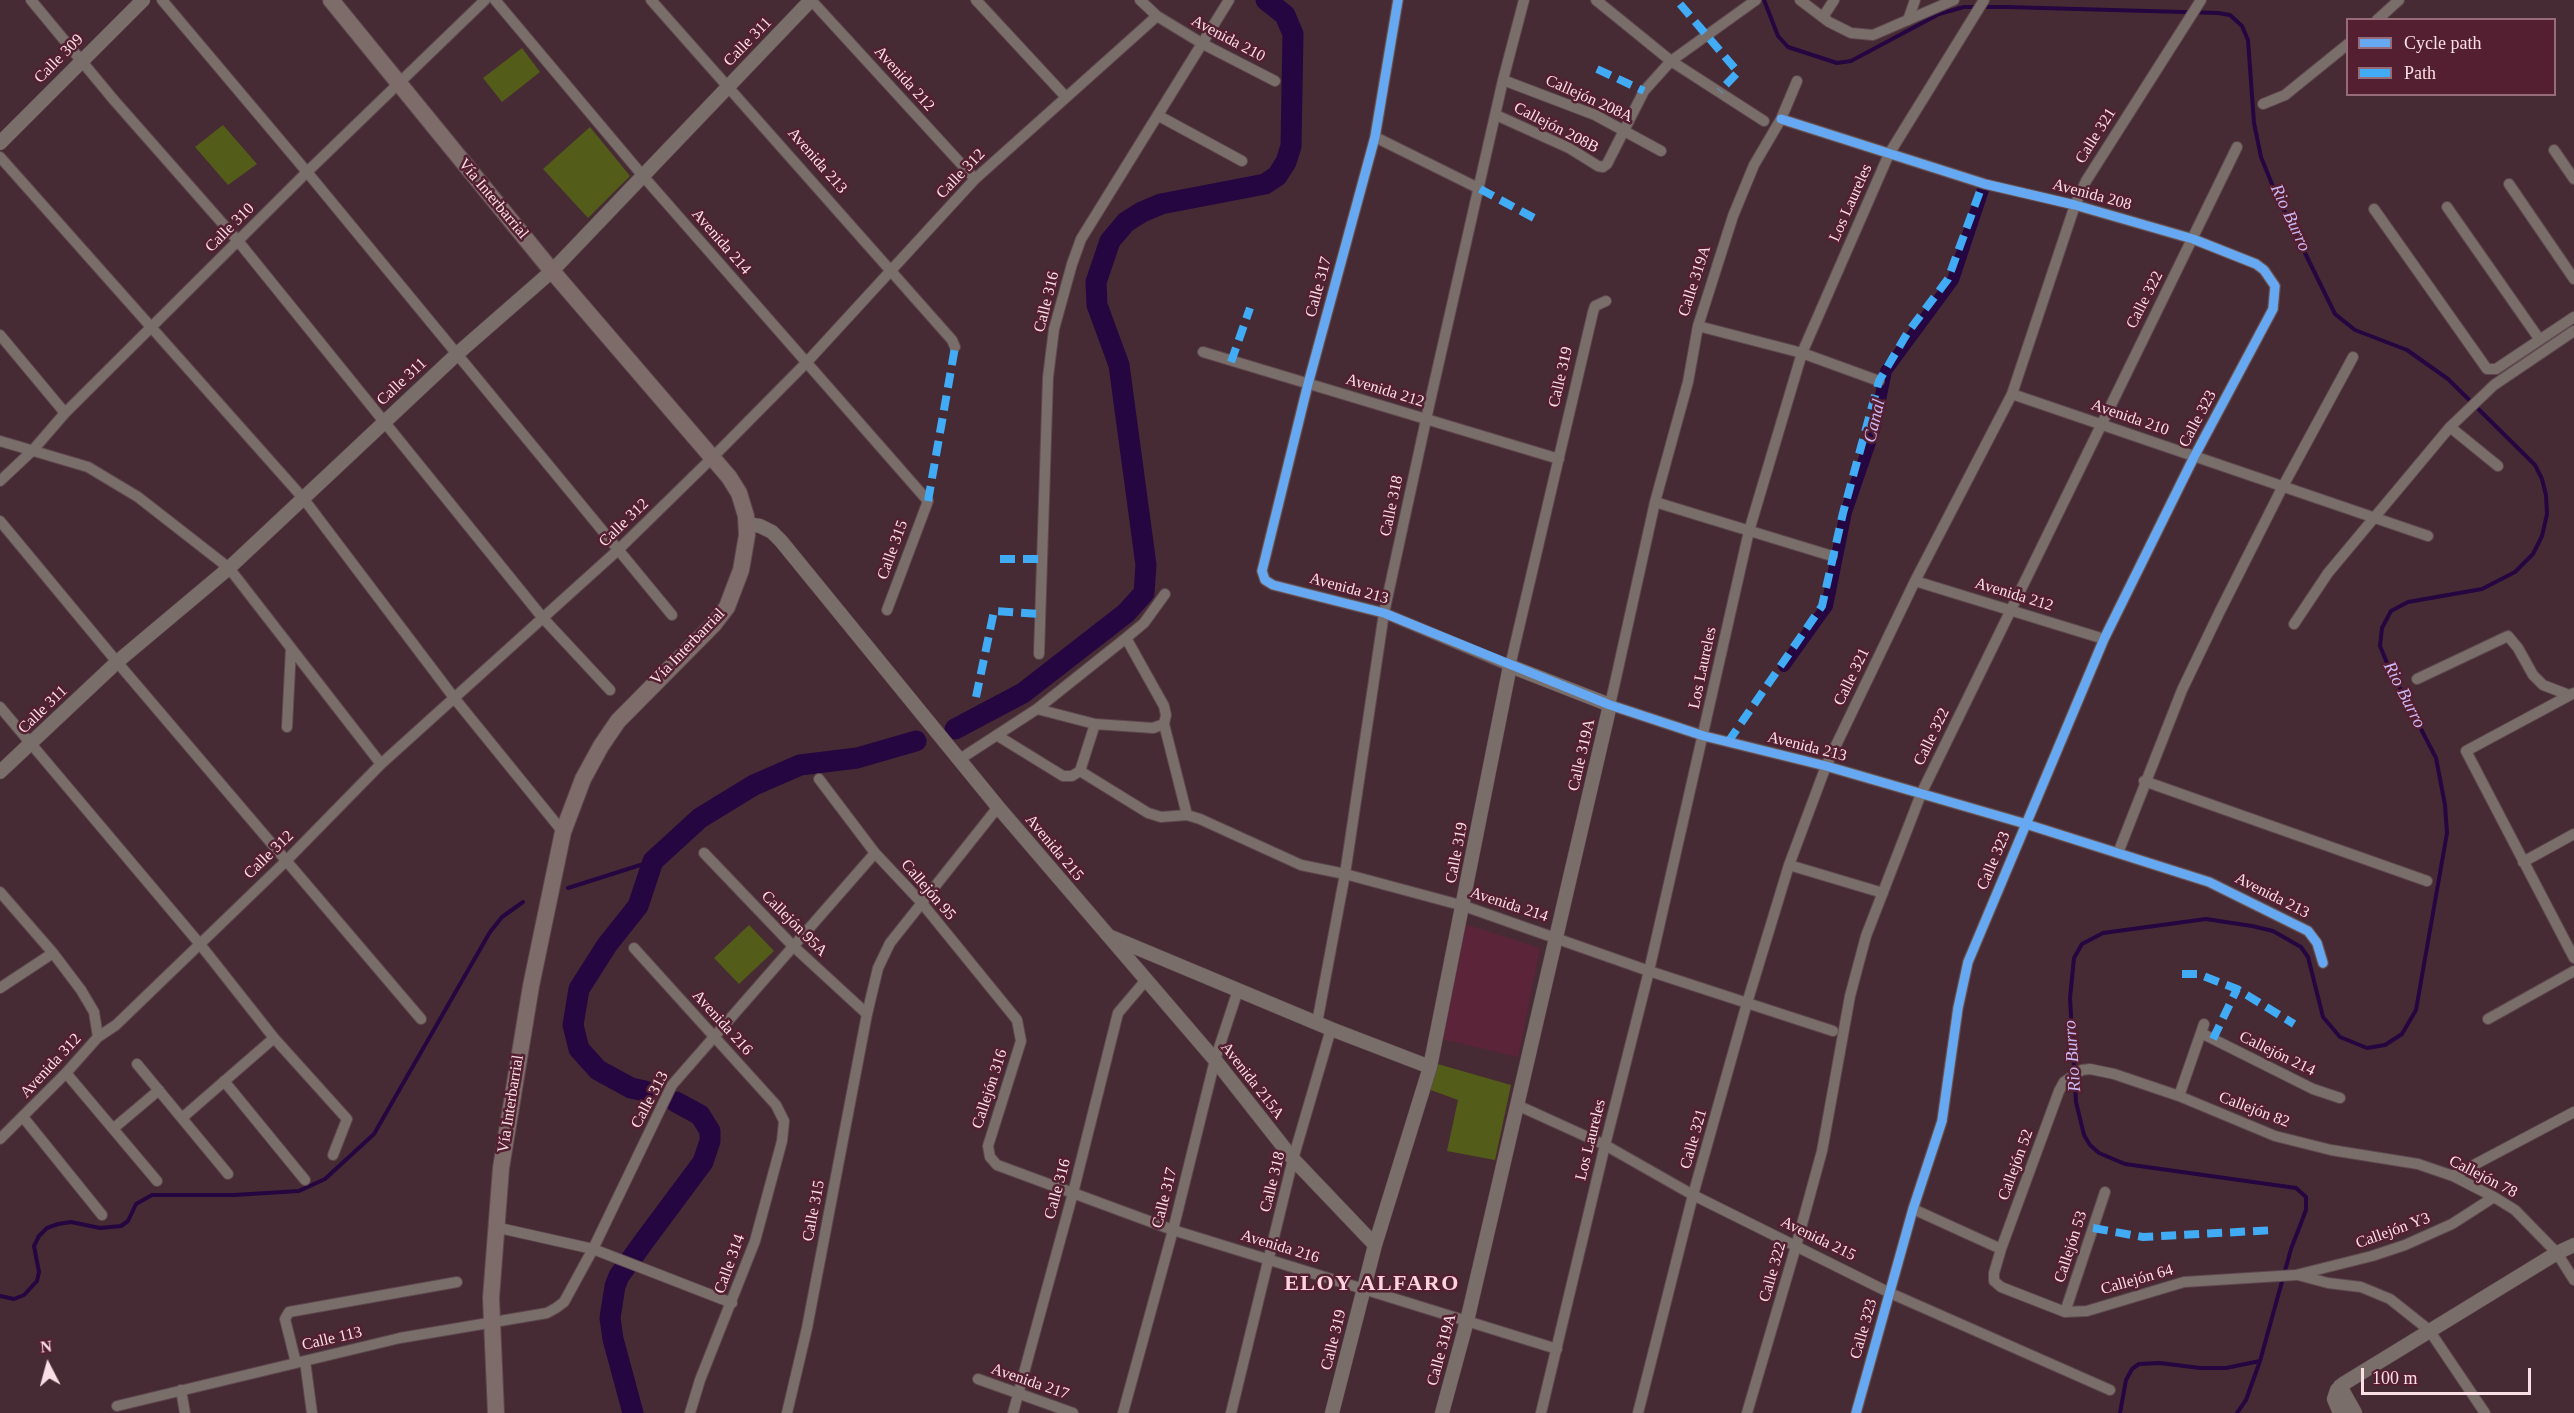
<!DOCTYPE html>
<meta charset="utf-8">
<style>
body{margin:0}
#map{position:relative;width:2574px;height:1413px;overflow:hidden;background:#472b34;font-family:Georgia,serif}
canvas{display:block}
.legend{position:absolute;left:2346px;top:18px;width:210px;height:78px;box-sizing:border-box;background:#531f31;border:2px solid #966c79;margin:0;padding:8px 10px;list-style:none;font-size:18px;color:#fbdfe6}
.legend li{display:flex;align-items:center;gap:12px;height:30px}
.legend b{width:30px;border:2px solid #966c79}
.north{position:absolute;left:18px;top:1335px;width:60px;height:60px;-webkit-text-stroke:4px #531f31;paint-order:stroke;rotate:354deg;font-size:16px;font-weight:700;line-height:24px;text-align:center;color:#fbdfe6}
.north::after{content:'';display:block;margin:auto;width:21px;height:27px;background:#fbdfe6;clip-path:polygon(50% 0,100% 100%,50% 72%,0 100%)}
.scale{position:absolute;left:2361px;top:1368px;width:170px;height:27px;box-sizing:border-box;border:3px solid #fbdfe6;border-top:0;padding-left:8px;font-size:18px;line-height:21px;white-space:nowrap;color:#fbdfe6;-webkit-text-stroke:4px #531f31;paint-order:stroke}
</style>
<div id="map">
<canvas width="2574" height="1413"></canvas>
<ul class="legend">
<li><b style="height:8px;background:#66a8f1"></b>Cycle path</li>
<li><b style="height:8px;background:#42abf6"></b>Path</li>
</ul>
<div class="north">N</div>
<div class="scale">100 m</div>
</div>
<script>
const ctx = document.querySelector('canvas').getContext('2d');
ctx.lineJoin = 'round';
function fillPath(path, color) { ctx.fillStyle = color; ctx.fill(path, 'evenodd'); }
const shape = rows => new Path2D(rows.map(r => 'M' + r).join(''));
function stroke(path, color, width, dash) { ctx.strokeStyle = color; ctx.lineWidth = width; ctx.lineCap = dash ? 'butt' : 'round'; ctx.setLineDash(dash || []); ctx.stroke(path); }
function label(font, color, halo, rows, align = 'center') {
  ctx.font = font + ' Georgia,serif'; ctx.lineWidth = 5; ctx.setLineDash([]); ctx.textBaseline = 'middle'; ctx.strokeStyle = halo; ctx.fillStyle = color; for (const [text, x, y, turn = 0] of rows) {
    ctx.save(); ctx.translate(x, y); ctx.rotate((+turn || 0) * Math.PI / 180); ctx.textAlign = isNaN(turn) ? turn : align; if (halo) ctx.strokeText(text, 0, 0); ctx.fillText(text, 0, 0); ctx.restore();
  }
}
const built = shape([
 [1465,924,1540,948,1518,1057,1442,1039]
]);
const green = shape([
 [522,48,540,72,502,102,483,78],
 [223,125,257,164,228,185,195,147],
 [590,127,630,176,588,218,543,169],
 [749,925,774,951,739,984,714,958],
 [1434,1063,1511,1085,1495,1160,1447,1151,1458,1100,1428,1089]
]);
const stream = shape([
 [1764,0,1778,36,1788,47,1837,63,1851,61,1939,14,1964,7,2007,7,2218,13,2230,15,2242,26,2248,40,2254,123,2261,157,2276,194,2335,314,2355,330,2407,350,2448,379,2535,465,2542,479,2546,495,2547,514,2542,536,2533,554,2515,572,2482,589,2408,602,2391,611,2382,628,2380,646,2387,663,2436,758,2445,805,2447,833,2416,1010,2402,1034,2385,1045,2367,1048,2340,1037,2323,1017,2308,957,2301,947,2273,931,2252,926,2206,919,2103,933,2082,944,2074,958,2070,998,2076,1102,2084,1135,2090,1145,2099,1153,2125,1164,2296,1188,2306,1197,2306,1210,2291,1249,2260,1361,2246,1400,2237,1413],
 [568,888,653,861],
 [0,1296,14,1299,24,1295,37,1281,39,1272,34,1246,39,1236,47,1228,58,1224,71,1222,100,1228,121,1226,128,1221,136,1204,152,1195,234,1195,299,1191,325,1179,374,1134,490,932,502,917,523,902],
 [2120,1413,2126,1380,2132,1369,2139,1364,2160,1363,2200,1368,2226,1368,2260,1361]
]);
const canal = shape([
 [1784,666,1827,606,1846,512,1873,434,1886,371,1953,280,1985,184]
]);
const river = shape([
 [955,729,1023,693,1126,613,1144,593,1146,565,1119,365,1097,305,1096,282,1110,241,1126,222,1142,212,1161,204,1265,184,1277,176,1286,162,1291,146,1293,34,1285,15,1266,0],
 [645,1091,631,1088,598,1070,579,1049,573,1025,579,989,607,945,638,906,653,861,700,818,754,785,800,765,857,758,916,741],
 [633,1413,613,1339,610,1318,615,1286,619,1276,645,1240,703,1162,710,1141,710,1131,700,1115,676,1102]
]);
const minor = shape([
 [31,0,113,99,238,241,542,617,610,690],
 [162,0,307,172,672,615],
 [495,0,643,176,928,501,887,610],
 [651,0,952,340,955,347],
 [811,0,975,179],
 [976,0,1065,96],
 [1140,0,1157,16,1203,44,1275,81],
 [1398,0,1375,137,1308,384,1262,571,1265,580,1273,585,1384,613,1510,666,1593,312,1595,306,1606,301],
 [1596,0,1671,61,1764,121],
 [1800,0,1829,22,1851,33,1873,35,1954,0],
 [1823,17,1834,0],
 [1908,20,1915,0],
 [2377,20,2399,0],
 [1503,80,1595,115,1661,151],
 [1797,81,1781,119,1754,165,1733,216,1698,326,1688,382,1655,502,1610,705,1704,736,1826,766,2026,824,2209,882,2308,931,2317,943,2323,963],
 [2263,104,2285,95,2348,44],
 [1496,115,1569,148,1598,166,1603,167,1607,164,1644,91,1671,61,1756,0],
 [1159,116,1242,161],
 [1781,119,1985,184,2075,205,2193,239,2256,264,2264,270,2275,286,2273,309,2194,457,2104,639,1968,962,1958,1008,1942,1121,1913,1209,1856,1413],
 [1375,137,1480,189],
 [2554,150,2574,179],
 [0,157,303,498,455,699,563,832],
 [2509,184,2574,279],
 [2447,207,2540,340],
 [2374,209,2487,369,2496,369,2574,317],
 [1698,326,1802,353,1879,381],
 [0,335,65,413],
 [1203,352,1559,459],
 [2012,394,2428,536],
 [2450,427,2498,466],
 [0,441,88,467,138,497,229,568,381,764],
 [0,481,33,450,65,413,307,172,485,0],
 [1655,502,1832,556],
 [0,521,117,662,421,1019],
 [1915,581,2104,639],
 [2294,624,2328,573,2450,427,2494,385,2574,331],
 [1039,654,1048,377,1054,329,1072,264,1081,239,1229,0],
 [2417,679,2508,636,2518,648,2533,675,2543,685,2569,695],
 [2574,693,2466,751,2574,958],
 [0,707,199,943,274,1038,347,1119,333,1155],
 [1037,709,1095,724,1153,728,1164,724,1166,715,1164,706,1126,638],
 [1164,724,1187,815],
 [287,727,291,648],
 [998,736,1063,776,1072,776,1080,771,1095,724],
 [960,759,1037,709,1126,638,1144,623,1165,594],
 [1080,771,1148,813,1161,817,1187,815,1200,819,1301,865,1345,874,1464,906,1649,971,1833,1031],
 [819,779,875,853,921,902,1017,1020,1021,1041,988,1146,990,1157,997,1165,1173,1230,1557,1349],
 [2144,781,2427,881],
 [704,853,792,945,867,1014],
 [2118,853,2182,690,2220,611,2282,488,2353,357],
 [2523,862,2574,834],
 [1789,865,1883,893],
 [0,892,53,953,81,990,94,1012,98,1037],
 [634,948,776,1105,784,1121,782,1141,755,1241,700,1380,690,1413],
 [0,988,53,953],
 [2488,1019,2574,971],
 [1317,1023,1345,874,1384,613,1429,406,1503,80,1524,0],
 [2201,1033,2313,1089,2340,1098],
 [137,1064,228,1174],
 [66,1073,157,1181],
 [224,1081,305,1180],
 [2179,1096,2204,1024],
 [1517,1105,1605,1145,1693,1195,1890,1293,2110,1390],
 [23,1117,102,1215],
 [182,1118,274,1038],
 [114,1128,159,1090],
 [0,1139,66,1073,98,1037,116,1025,286,861,381,764,618,550,713,457,806,363,975,179,1157,16],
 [2453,1176,2574,1112],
 [2494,1197,2452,1224,2405,1245,2372,1256,2296,1275,2184,1282,2087,1311,2065,1312,2001,1287,1994,1281,1994,1273,2001,1249,2059,1091,2064,1082,2082,1070,2090,1069,2114,1074,2179,1096,2275,1136,2331,1150,2418,1164,2453,1176,2494,1197,2515,1210,2557,1253,2574,1280],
 [1913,1209,2001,1249],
 [495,1227,593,1249,732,1303],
 [2298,1275,2328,1283,2361,1287,2390,1299,2429,1330,2485,1413],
 [2065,1312,2105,1192],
 [305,1361,312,1413],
 [296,1363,285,1319,289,1312,457,1282],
 [978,1379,1073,1413],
 [181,1390,185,1413],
 [117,1406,400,1338,547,1313,556,1308,564,1302,593,1249,672,1085,875,853],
 [787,1413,807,1328,867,1014,878,968,890,943,998,807],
 [1013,1413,1073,1193,1118,1013,1146,980],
 [1123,1413,1173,1230,1215,1060,1238,990],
 [1231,1413,1293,1159,1331,1029],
 [1541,1413,1605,1145,1649,971,1749,531,1802,353,1889,154,1984,0],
 [1638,1413,1693,1195,1747,1003,1789,865,1826,766,1915,581,2012,394,2075,205,2086,181,2201,0],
 [1747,1413,1796,1246,1822,1151,1850,996,1866,936,1921,794,2237,147]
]);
const tertiary = shape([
 [0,143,143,0],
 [747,524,760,526,772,532,781,541,998,807,1215,1060,1293,1159,1375,1245],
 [0,772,117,662,229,568,457,354,552,271,811,0],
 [1111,937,1331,1029,1430,1067],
 [2340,1386,2355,1413],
 [1332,1413,1375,1245,1430,1067,1510,666,1610,705,1467,1321,1442,1413],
 [2340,1413,2334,1399,2337,1390,2343,1384,2557,1253,2574,1245]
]);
const primary = shape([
 [331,0,552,271,729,477,739,493,746,516,747,535,741,570,727,607,714,624,618,721,601,746,583,779,563,832,531,986,501,1168,491,1298,496,1413]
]);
const quiet = shape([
 [1680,4,1738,72,1720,91],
 [1597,69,1644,91],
 [1480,189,1534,218],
 [1231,362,1250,308],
 [928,501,955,347],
 [1000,559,1042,559],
 [976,697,994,611,1040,614],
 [1728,742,1822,606,1843,513,1879,381,1908,332,1948,279,1983,183],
 [2182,974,2198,974,2237,989,2294,1024],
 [2213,1039,2237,989],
 [2093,1228,2143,1237,2275,1230]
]);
const cycleway = shape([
 [1398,0,1375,137,1308,384,1262,571,1265,580,1273,585,1384,613,1610,705,1704,736,1826,766,2026,824,2209,882,2308,931,2317,943,2323,963],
 [1781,119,1985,184,2075,205,2193,239,2256,264,2264,270,2275,286,2273,309,2194,457,2104,639,1968,962,1958,1008,1942,1121,1913,1209,1856,1413]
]);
const streetNames = [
 ["Avenida 210",1228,39,28],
 ["Calle 311",748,42,-46],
 ["Calle 309",59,59,-45],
 ["Avenida 212",904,79,48],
 ["Callejón 208A",1589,99,24],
 ["Callejón 208B",1556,128,27],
 ["Calle 321",2096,136,-58],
 ["Avenida 213",817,161,49],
 ["Calle 312",961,174,-46],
 ["Avenida 208",2092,195,15],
 ["Vía Interbarrial",493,199,50],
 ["Los Laureles",1851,203,-66],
 ["Calle 310",230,228,-45],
 ["Avenida 214",721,242,49],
 ["Calle 319A",1695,281,-72],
 ["Calle 317",1319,287,-75],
 ["Calle 322",2145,300,-63],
 ["Calle 316",1047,302,-76],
 ["Calle 319",1561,377,-77],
 ["Calle 311",402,382,-43],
 ["Avenida 212",1385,391,17],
 ["Avenida 210",2130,418,19],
 ["Calle 323",2198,419,-62],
 ["Calle 318",1392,506,-78],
 ["Calle 312",624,523,-44],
 ["Calle 315",893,550,-70],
 ["Avenida 213",1349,589,15],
 ["Avenida 212",2014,595,17],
 ["Vía Interbarrial",688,647,-46],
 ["Los Laureles",1703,668,-78],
 ["Calle 321",1852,677,-64],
 ["Calle 311",43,710,-44],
 ["Calle 322",1932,737,-64],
 ["Avenida 213",1807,747,14],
 ["Calle 319A",1582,755,-77],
 ["Avenida 215",1054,848,50],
 ["Calle 319",1457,853,-79],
 ["Calle 312",269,855,-44],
 ["Calle 323",1994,861,-67],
 ["Callejón 95",928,890,49],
 ["Avenida 213",2272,896,27],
 ["Avenida 214",1509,905,18],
 ["Callejón 95A",794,924,45],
 ["Avenida 216",722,1023,48],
 ["Callejón 214",2277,1054,26],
 ["Avenida 312",51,1066,-47],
 ["Avenida 215A",1252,1081,52],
 ["Callejón 316",990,1089,-72],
 ["Calle 313",650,1100,-62],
 ["Vía Interbarrial",511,1104,-81],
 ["Callejón 82",2254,1110,21],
 ["Calle 321",1694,1139,-74],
 ["Los Laureles",1591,1140,-76],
 ["Callejón 52",2016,1165,-70],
 ["Callejón 78",2483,1177,27],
 ["Calle 318",1273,1182,-76],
 ["Calle 316",1058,1189,-75],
 ["Calle 317",1165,1198,-76],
 ["Calle 315",814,1211,-79],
 ["Callejón Y3",2393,1231,-20],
 ["Avenida 215",1818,1239,26],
 ["Avenida 216",1280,1247,17],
 ["Callejón 53",2071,1247,-72],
 ["Calle 314",730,1264,-70],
 ["Calle 322",1773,1272,-74],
 ["Callejón 64",2137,1280,-16],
 ["Calle 323",1864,1329,-74],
 ["Calle 113",332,1339,-13],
 ["Calle 319",1334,1340,-76],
 ["Calle 319A",1442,1350,-75],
 ["Avenida 217",1030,1382,19]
];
const waterNames = [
 ["Rio Burro",2290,218,65],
 ["Canal",1875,421,-77],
 ["Rio Burro",2404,695,63],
 ["Rio Burro",2073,1056,-94]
];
const districtNames = [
 ["ELOY ALFARO",1372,1284]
];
fillPath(built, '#5c2438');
fillPath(green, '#535c18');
stroke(stream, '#250640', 4);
stroke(canal, '#250640', 12);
stroke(river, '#250640', 21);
stroke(minor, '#5e474e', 12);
stroke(tertiary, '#5e474e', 15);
stroke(primary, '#5e474e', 18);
stroke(minor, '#796e6a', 10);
stroke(tertiary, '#796e6a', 14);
stroke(primary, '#7e6c6b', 16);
stroke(quiet, '#42abf6', 8, [15, 8]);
stroke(cycleway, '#66a8f1', 9);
label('16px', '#fbdfe6', '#531f31', streetNames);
label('italic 18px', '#ccb9f3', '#531f31', waterNames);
ctx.letterSpacing = '1.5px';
label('bold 22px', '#fdd4df', '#531f31', districtNames);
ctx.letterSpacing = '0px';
</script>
